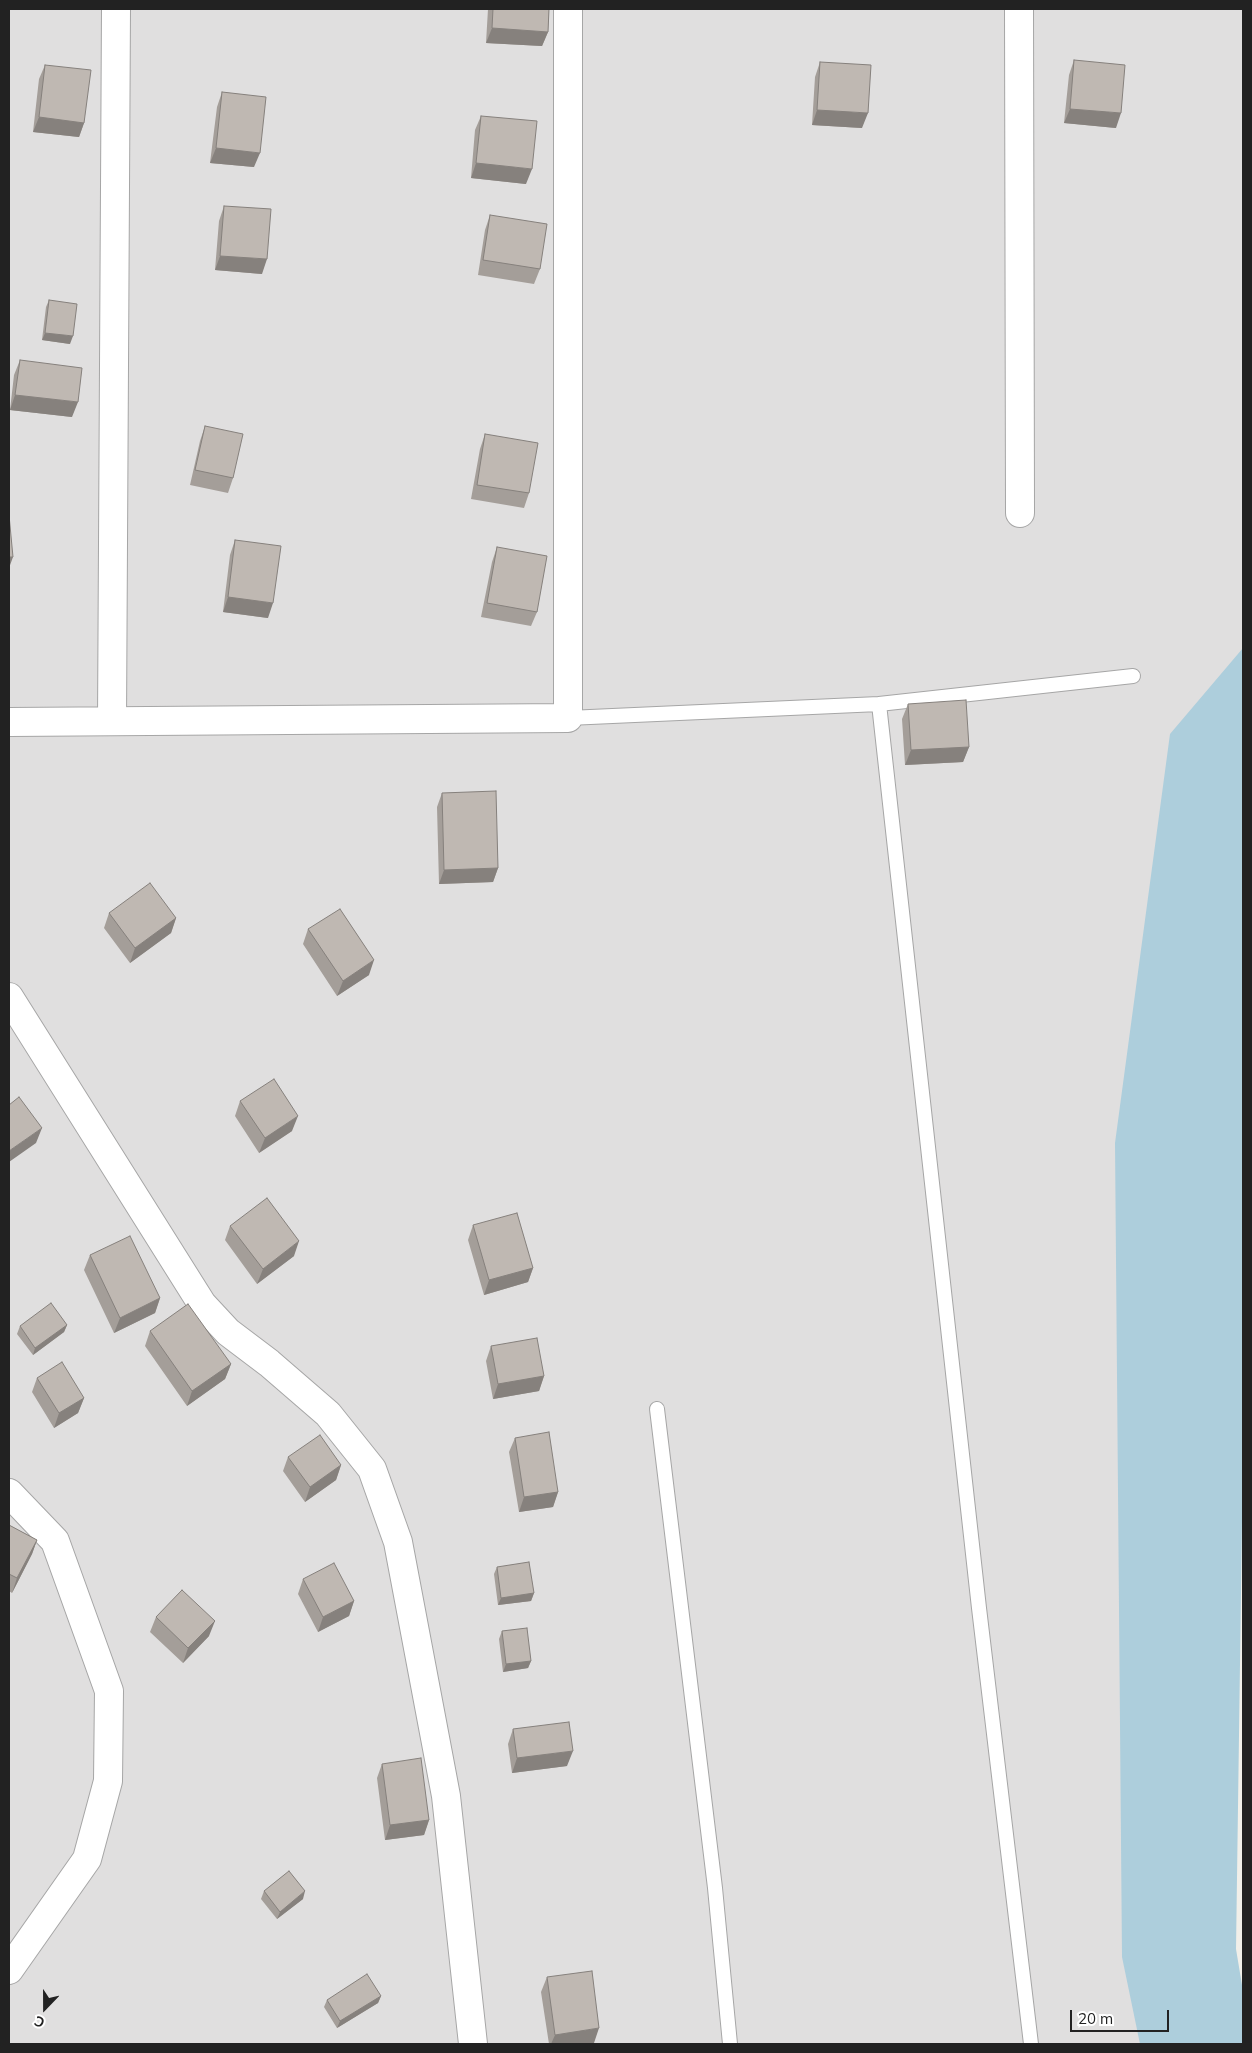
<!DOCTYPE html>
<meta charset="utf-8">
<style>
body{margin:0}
#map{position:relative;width:1252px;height:2053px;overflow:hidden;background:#f1efe9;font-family:Mulish,sans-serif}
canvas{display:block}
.frame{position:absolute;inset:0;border:10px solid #222;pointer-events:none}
.north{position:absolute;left:20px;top:1983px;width:50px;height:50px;-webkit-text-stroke:4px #fff;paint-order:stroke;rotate:202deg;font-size:14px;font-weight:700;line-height:20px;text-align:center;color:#222}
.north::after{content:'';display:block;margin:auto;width:18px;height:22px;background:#222;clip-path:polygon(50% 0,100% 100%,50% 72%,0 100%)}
.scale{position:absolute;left:1070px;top:2010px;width:99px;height:22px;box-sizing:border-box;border:2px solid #222;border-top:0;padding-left:6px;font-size:15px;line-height:18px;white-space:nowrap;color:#222;-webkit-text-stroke:4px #fff;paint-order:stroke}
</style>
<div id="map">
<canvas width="1252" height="2053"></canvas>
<div class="frame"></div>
<div class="north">С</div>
<div class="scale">20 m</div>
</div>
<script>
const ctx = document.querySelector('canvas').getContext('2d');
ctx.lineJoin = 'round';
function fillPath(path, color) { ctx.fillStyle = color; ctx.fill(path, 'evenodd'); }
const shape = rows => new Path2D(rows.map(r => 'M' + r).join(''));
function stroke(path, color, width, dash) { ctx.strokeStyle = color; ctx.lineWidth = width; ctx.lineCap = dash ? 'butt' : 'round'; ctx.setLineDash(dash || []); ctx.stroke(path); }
const residential = shape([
 [9,9,1243,9,1243,1132,1173,1250,1243,2044,9,2044]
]);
const water = shape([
 [1243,648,1243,1450,1236,1949,1243,1991,1243,2044,1140,2044,1122,1957,1115,1143,1170,734]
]);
const service = shape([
 [879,704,979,1608,1031,2044],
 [568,718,879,704,1133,676],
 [657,1409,715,1888,730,2044]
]);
const minor = shape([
 [1019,9,1020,513],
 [112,721,116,9],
 [9,722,568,718,568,9],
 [9,997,202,1304,228,1332,269,1363,328,1414,372,1469,398,1542,446,1796,473,2044],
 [9,1493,55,1541,109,1691,108,1781,87,1859,9,1970]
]);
const wall = shape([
 [488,9,549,9,548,32,542,46,486,43],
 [1074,60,1116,128,1064,123,1069,75],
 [820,62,862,128,812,125,815,77],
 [45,65,84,123,79,137,33,132,39,79],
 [222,92,254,167,210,163,217,107],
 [481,116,526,184,471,178,475,130],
 [224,206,262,274,215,270,219,221],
 [490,215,540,269,534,284,478,275,485,230],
 [49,300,70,344,42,340,46,307],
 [20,360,72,417,10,410,14,375],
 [205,426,233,478,228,493,190,485,200,441],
 [485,434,529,493,524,508,471,499,480,449],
 [235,540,268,618,223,612,230,555],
 [497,547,537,612,531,626,481,617,492,562],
 [908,704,969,747,963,762,905,765,902,719],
 [442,793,498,868,493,882,439,884,437,807],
 [109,913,176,918,171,933,130,963,104,928],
 [308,929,369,975,337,996,303,944],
 [240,1101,292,1131,259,1153,235,1116],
 [473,1225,533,1268,528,1282,484,1295,468,1240],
 [230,1226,294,1256,257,1284,225,1240],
 [90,1255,160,1298,155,1313,114,1333,84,1270],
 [67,1325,64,1332,33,1355,17,1334,20,1326],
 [150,1331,231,1364,225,1379,187,1406,145,1346],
 [491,1346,544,1376,539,1391,493,1399,486,1361],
 [37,1378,84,1398,78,1413,54,1428,32,1392],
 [515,1438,558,1492,553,1507,519,1512,509,1452],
 [288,1457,341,1465,336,1480,305,1502,283,1471],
 [9,1525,37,1540,32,1554,12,1593,9,1591],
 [497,1567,534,1593,531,1601,498,1605,494,1574],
 [303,1579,354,1601,349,1616,318,1632,298,1594],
 [156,1617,209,1636,183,1663,150,1632],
 [502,1631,531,1661,528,1668,503,1672,499,1639],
 [513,1729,567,1766,512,1773,508,1744],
 [382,1764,429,1820,424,1835,385,1840,377,1778],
 [264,1891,303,1899,277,1919,261,1899],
 [547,1977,594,2043,585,2044,549,2044,541,1992],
 [381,1996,378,2003,337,2028,324,2007,327,2000]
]);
const shadedWall = shape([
 [492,28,548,32,542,46,486,43],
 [1070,109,1121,113,1116,128,1064,123],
 [817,110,868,113,862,128,812,125],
 [39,117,84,123,79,137,33,132],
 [216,148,260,153,254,167,210,163],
 [476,163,532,169,526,184,471,178],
 [220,256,267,259,262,274,215,270],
 [45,333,73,336,70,344,42,340],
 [15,395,78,402,72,417,10,410],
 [9,557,13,557,9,568],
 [228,597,273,603,268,618,223,612],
 [969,747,963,762,905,765,911,750],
 [498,868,493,882,439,884,444,870],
 [176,918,171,933,130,963,135,948],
 [374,960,369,975,337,996,343,981],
 [298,1116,292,1131,259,1153,265,1138],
 [42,1128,36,1143,9,1162,9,1151],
 [299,1241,294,1256,257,1284,263,1269],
 [533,1268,528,1282,484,1295,489,1280],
 [160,1298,155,1313,114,1333,120,1318],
 [67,1325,64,1332,33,1355,35,1348],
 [231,1364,225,1379,187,1406,192,1391],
 [544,1376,539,1391,493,1399,498,1384],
 [84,1398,78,1413,54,1428,59,1413],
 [341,1465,336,1480,305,1502,310,1487],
 [558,1492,553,1507,519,1512,524,1497],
 [37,1540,32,1554,12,1593,17,1578],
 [534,1593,531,1601,498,1605,501,1598],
 [354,1601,349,1616,318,1632,323,1617],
 [215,1621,209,1636,183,1663,188,1648],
 [531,1661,528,1668,503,1672,506,1664],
 [573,1751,567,1766,512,1773,517,1758],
 [429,1820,424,1835,385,1840,390,1825],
 [305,1891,303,1899,277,1919,280,1912],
 [381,1996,378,2003,337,2028,340,2021],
 [599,2028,594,2043,585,2044,551,2044,555,2035]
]);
const building = shape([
 [493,9,549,9,548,32,492,28,493,9],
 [1074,60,1125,65,1121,113,1070,109,1074,60],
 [820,62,871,65,868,113,817,110,820,62],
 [45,65,91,70,84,123,39,117,45,65],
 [222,92,266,97,260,153,216,148,222,92],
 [481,116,537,121,532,169,476,163,481,116],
 [224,206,271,209,267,259,220,256,224,206],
 [490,215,547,224,540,269,483,260,490,215],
 [49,300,77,304,73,336,45,333,49,300],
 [20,360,82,368,78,402,15,395,20,360],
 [205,426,243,434,233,478,195,470,205,426],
 [485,434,538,443,529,493,477,485,485,434],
 [9,515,13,557,9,557,9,515],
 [235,540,281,546,273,603,228,597,235,540],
 [497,547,547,556,537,612,487,603,497,547],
 [966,700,969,747,911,750,908,704,966,700],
 [496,791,498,868,444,870,442,793,496,791],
 [150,883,176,918,135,948,109,913,150,883],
 [340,909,374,960,343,981,308,929,340,909],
 [274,1079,298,1116,265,1138,240,1101,274,1079],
 [19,1097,42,1128,9,1151,9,1105,19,1097],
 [267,1198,299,1241,263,1269,230,1226,267,1198],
 [517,1213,533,1268,489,1280,473,1225,517,1213],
 [130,1236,160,1298,120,1318,90,1255,130,1236],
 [51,1303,67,1325,35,1348,20,1326,51,1303],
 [188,1304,231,1364,192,1391,150,1331,188,1304],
 [537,1338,544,1376,498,1384,491,1346,537,1338],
 [62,1362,84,1398,59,1413,37,1378,62,1362],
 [549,1432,558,1492,524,1497,515,1438,549,1432],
 [320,1435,341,1465,310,1487,288,1457,320,1435],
 [9,1525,37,1540,17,1578,9,1574,9,1525],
 [529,1562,534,1593,501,1598,497,1567,529,1562],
 [334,1563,354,1601,323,1617,303,1579,334,1563],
 [182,1590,215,1621,188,1648,156,1617,182,1590],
 [527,1628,531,1661,506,1664,502,1631,527,1628],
 [569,1722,573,1751,517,1758,513,1729,569,1722],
 [421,1758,429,1820,390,1825,382,1764,421,1758],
 [289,1871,305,1891,280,1912,264,1891,289,1871],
 [592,1971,599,2028,555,2035,547,1977,592,1971],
 [367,1974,381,1996,340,2021,327,2000,367,1974]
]);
fillPath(residential, '#e0dfdf');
fillPath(water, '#adcedc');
stroke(service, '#a6a6a6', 16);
stroke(minor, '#a6a6a6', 30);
stroke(service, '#fff', 14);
stroke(minor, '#fff', 28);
fillPath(wall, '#a49e99');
fillPath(shadedWall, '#86817d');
fillPath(building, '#bfb8b2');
stroke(building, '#86817d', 1);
</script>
